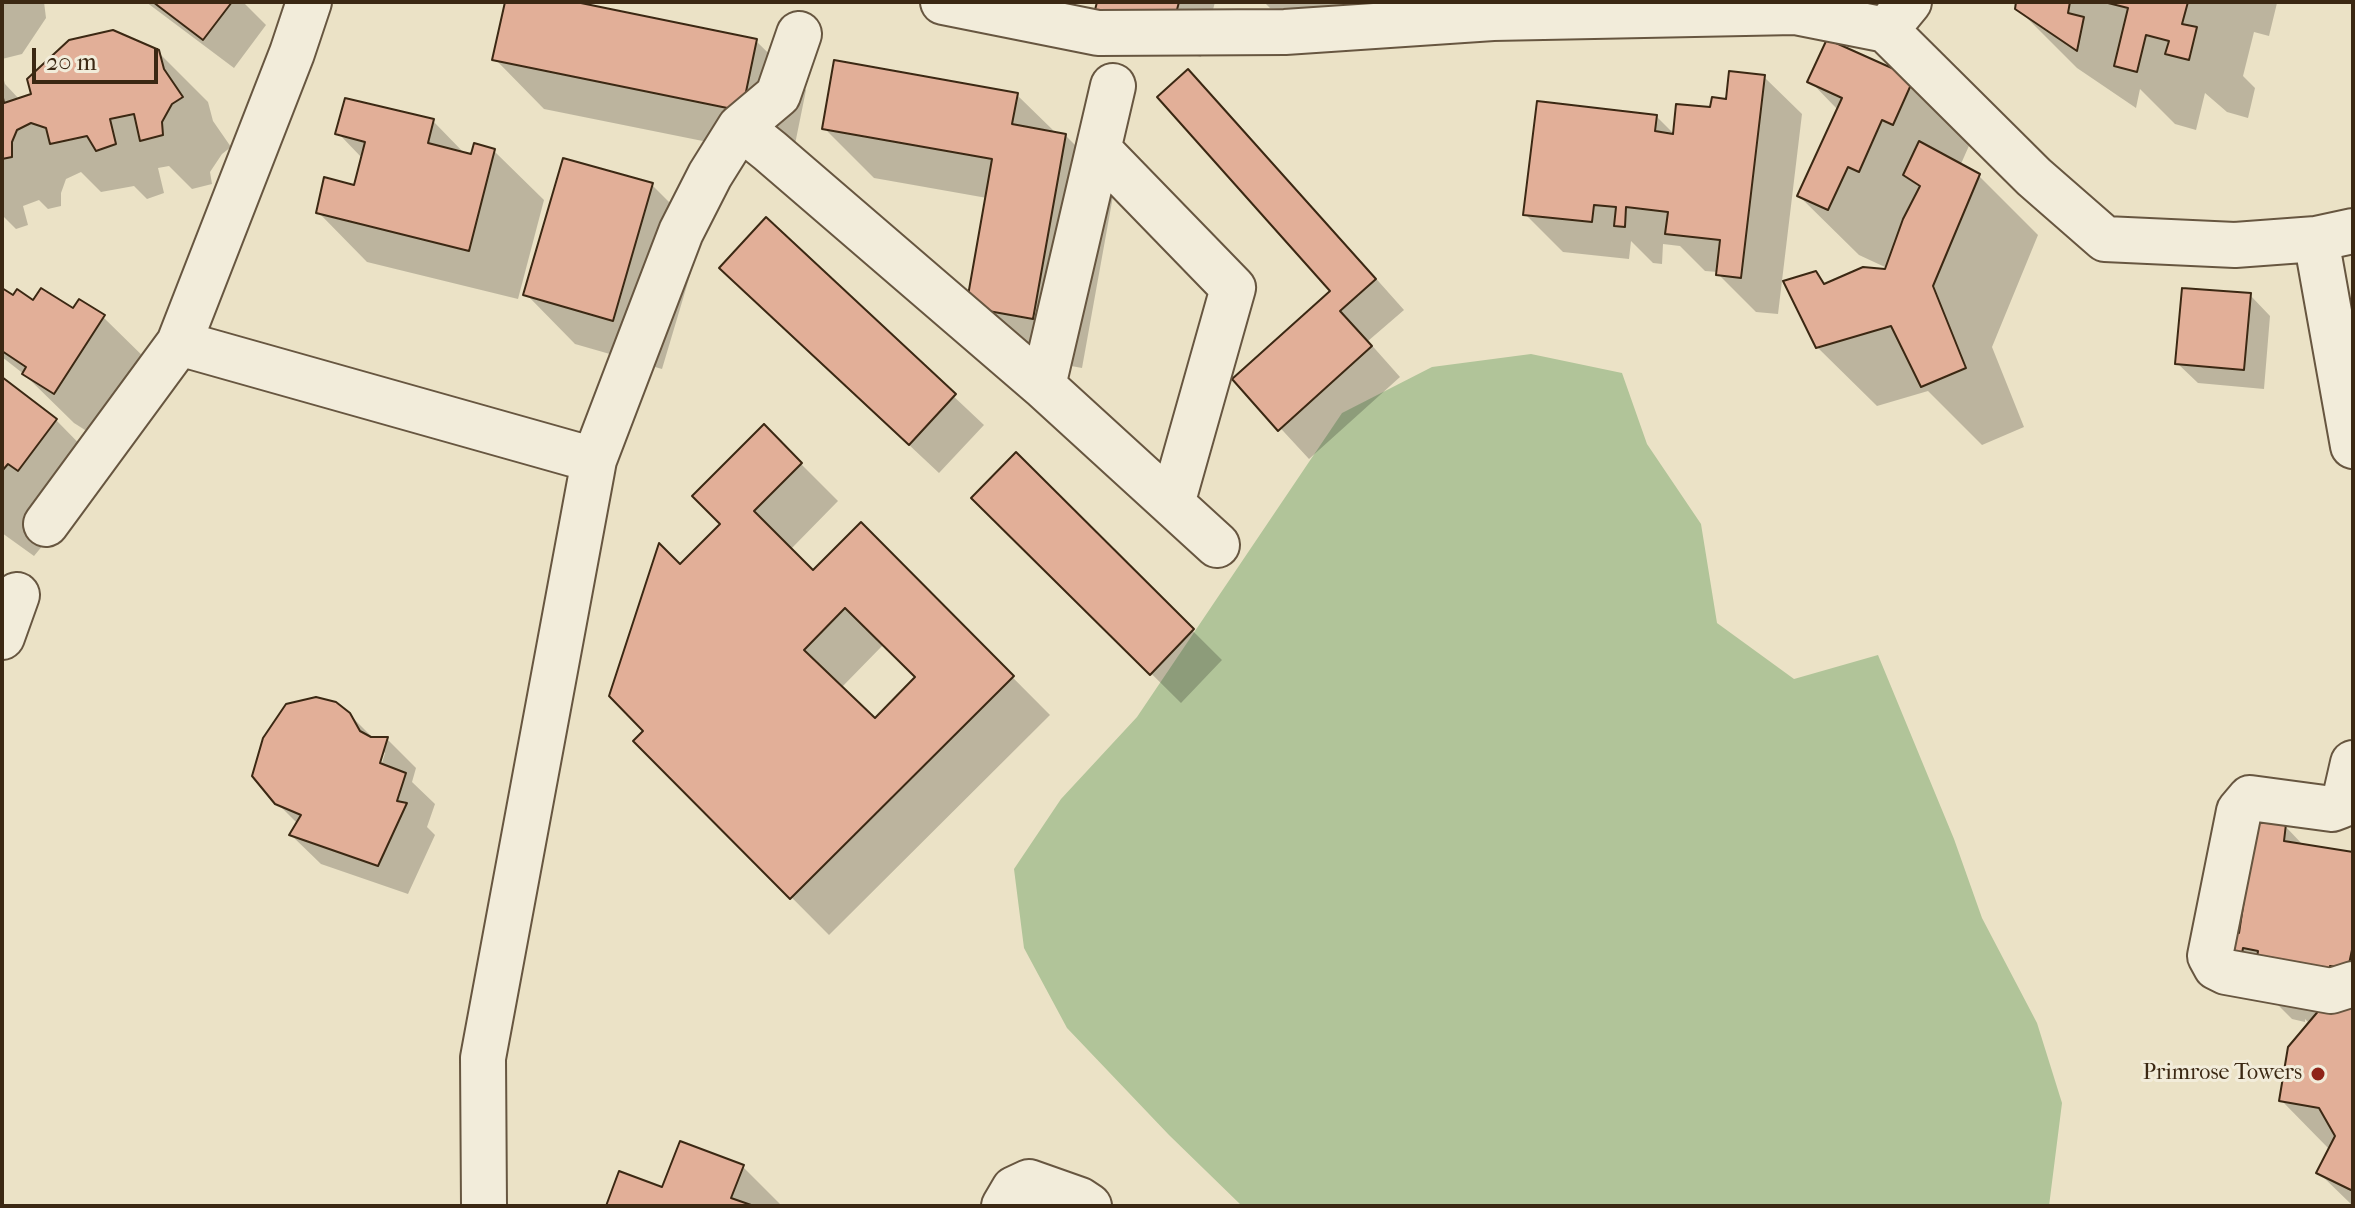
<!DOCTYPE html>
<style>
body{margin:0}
#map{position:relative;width:2355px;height:1208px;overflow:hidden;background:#ebe2c6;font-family:"IM FELL French Canon",serif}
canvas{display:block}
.frame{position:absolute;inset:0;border:4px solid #3b2813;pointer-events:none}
.scale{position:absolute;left:32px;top:48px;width:126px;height:36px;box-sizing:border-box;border:4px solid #3b2813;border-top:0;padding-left:10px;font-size:24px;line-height:28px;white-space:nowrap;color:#3b2813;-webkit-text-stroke:6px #f2ecda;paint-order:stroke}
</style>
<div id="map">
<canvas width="2355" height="1208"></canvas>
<div class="frame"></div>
<div class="scale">20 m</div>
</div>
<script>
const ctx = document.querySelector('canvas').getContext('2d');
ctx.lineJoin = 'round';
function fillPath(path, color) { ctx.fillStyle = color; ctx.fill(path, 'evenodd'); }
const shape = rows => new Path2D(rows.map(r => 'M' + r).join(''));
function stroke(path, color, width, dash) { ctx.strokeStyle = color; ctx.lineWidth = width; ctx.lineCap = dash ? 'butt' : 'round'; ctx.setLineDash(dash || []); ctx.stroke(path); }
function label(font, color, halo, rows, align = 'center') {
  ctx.font = font + ' "IM FELL French Canon",serif'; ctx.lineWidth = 6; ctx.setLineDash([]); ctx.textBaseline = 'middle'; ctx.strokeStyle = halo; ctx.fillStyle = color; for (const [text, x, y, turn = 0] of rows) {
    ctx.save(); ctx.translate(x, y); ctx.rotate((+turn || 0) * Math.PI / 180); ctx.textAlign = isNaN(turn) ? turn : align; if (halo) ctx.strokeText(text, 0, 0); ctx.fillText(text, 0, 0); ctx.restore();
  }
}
const green = shape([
 [1531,354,1622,373,1647,444,1701,524,1717,623,1794,679,1878,655,1954,839,1982,918,2037,1023,2062,1103,2049,1206,1242,1206,1169,1135,1067,1028,1024,948,1014,869,1061,799,1137,717,1342,413,1432,367]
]);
const shadow = shape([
 [2,2,44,2,46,18,22,54,2,59],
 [146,2,243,2,266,25,234,68],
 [507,2,566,2,756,41,806,90,792,159,544,109,495,59],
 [1099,2,1215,2,1201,57,1127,39],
 [1264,2,1385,2,1383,18,1270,8],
 [2018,2,2276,2,2277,3,2269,36,2254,32,2243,76,2255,88,2248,118,2227,112,2205,93,2196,130,2175,124,2140,89,2136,108,2077,68,2017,8],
 [158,52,208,102,213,121,231,147,222,154,210,172,212,184,192,189,169,166,158,168,164,193,147,199,134,186,101,192,81,172,66,179,61,193,61,206,48,209,39,200,23,206,28,225,16,229,2,215,2,73,5,84,20,100],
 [1188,72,1218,101,1404,310,1368,341,1400,377,1309,459,1235,379,1333,291],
 [1764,77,1802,114,1778,314,1756,312,1718,274,1718,272,1705,271,1680,246,1663,244,1662,264,1653,263,1631,241,1629,259,1563,252,1525,214,1657,117,1675,135],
 [1913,80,1972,139,1960,166,1979,176,2038,235,1992,347,2024,427,1982,445,1928,391,1877,406,1817,347,1815,273,1827,285,1886,272,1887,268,1859,255,1799,196,1838,110,1810,81],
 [1017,95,1057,134,1065,135,1115,185,1082,368,1017,356,968,307,987,198,874,178,824,128],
 [433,121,466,155,494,151,544,200,518,299,367,262,318,212,356,187,363,159,338,133],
 [652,185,702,235,662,369,575,344,526,294],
 [766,220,984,425,939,473,751,297],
 [2,291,13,298,103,317,153,366,104,442,74,423,25,375,2,357],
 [2250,295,2270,316,2264,389,2198,383,2177,363],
 [2,380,56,420,105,470,34,556,2,533],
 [764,427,838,501,790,550,813,573,861,525,1050,715,829,935,636,741,646,731,680,567,723,524],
 [884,644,918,677,875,721,841,688],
 [1016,455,1222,660,1181,703,974,498],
 [349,714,374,739,387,739,416,768,412,782,435,804,427,827,435,835,408,894,321,864,291,835,298,824,277,803],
 [382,750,385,753,379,773,375,772],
 [2285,826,2304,846,2353,854,2353,1206,2319,1173,2330,1150,2281,1100,2310,1024,2305,1019,2305,1022,2292,1019,2228,955,2240,935],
 [743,1167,782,1206,608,1206,663,1190]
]);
const building = shape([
 [153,2,232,2,203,40,153,2],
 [505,2,576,2,757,39,742,111,492,60,505,2],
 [1097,2,1179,2,1172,29,1095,10,1097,2],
 [2016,2,2070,2,2068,13,2084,17,2077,51,2015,9,2016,2],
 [2104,2,2188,2,2182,24,2197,27,2189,60,2165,54,2169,41,2146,35,2137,72,2114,66,2128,8,2104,2],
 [113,30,159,50,164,69,183,97,172,104,162,122,163,135,140,141,134,114,110,119,116,144,96,151,87,136,50,144,46,128,31,123,17,130,12,142,12,157,2,159,2,93,4,103,31,94,27,79,69,40,113,30],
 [1827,39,1914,78,1893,125,1882,120,1859,172,1848,167,1828,210,1797,196,1842,98,1807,82,1827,39],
 [834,60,1018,93,1012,124,1066,134,1033,319,966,307,992,159,822,129,834,60],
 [1188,69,1376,279,1340,311,1372,346,1278,431,1232,379,1330,291,1157,97,1188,69],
 [1729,71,1765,75,1741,278,1716,275,1720,240,1665,234,1668,212,1626,207,1625,227,1614,226,1616,207,1594,205,1592,222,1523,215,1537,101,1657,115,1655,131,1673,134,1676,104,1710,107,1712,97,1726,99,1729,71],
 [345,98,434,119,428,143,471,154,474,143,495,149,469,251,316,213,324,177,354,185,365,142,335,134,345,98],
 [1919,141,1980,174,1933,286,1966,368,1921,387,1891,326,1816,348,1783,281,1816,271,1824,284,1863,267,1885,269,1903,219,1920,186,1903,175,1919,141],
 [563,158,653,183,613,321,523,295,563,158],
 [766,217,956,394,909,445,719,268,766,217],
 [2,288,13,295,17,289,33,300,41,288,73,308,79,299,105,315,54,394,22,374,26,367,2,351,2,288],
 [2182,288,2251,293,2244,370,2175,364,2182,288],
 [2,377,57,419,18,471,8,464,2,471,2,377],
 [764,424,802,463,754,511,813,570,861,522,1014,676,790,899,633,741,643,731,609,696,659,543,680,564,720,524,692,496,764,424],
 [845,608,915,677,875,718,804,650,845,608],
 [1016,452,1194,629,1150,675,971,498,1016,452],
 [316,697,336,702,350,713,360,731,371,737,388,737,380,763,406,773,397,801,407,803,378,866,289,835,301,815,275,804,252,776,263,738,286,704,316,697],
 [2248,822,2286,824,2284,841,2353,852,2353,945,2348,969,2330,966,2329,971,2255,971,2258,951,2243,948,2241,959,2226,956,2231,931,2239,933,2251,852,2248,822],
 [2331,996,2353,1005,2353,1191,2316,1173,2335,1136,2319,1108,2279,1101,2288,1047,2331,996],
 [680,1141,744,1165,731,1198,754,1206,606,1206,619,1171,662,1187,680,1141]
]);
const street = shape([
 [943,2,1098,33,1285,32,1493,18,1795,12,1886,30,1909,2],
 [1886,30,2034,177,2105,239,2235,245,2316,239,2353,231],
 [740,127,770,151,1043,386,1217,545],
 [1099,150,1233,288,1172,504],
 [2316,239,2353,446],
 [179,343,594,460],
 [1043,386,1113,86],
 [46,524,179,343,292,53,309,2],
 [2,637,17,595],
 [2353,763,2345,798,2340,806,2332,809,2250,798,2239,811,2210,956,2216,967,2226,972,2331,991,2353,984],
 [484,1206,483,1058,594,460,681,232,710,175,740,127,778,95,799,34],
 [1004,1206,1014,1189,1029,1182,1080,1200,1089,1206]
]);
const markers = [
 [2318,1074,8,"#8f2418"]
];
const poiNames = [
 ["Primrose Towers",2302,1074]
];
fillPath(green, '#b1c499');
fillPath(shadow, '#0003');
fillPath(building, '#e2af98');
stroke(building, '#3b2813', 2);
stroke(street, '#675640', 48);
stroke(street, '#f2ecda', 44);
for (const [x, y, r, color] of markers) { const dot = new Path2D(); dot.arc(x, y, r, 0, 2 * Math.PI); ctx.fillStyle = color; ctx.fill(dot); stroke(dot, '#f2ecda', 3); }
label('22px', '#3b2813', '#f2ecda', poiNames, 'right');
</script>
